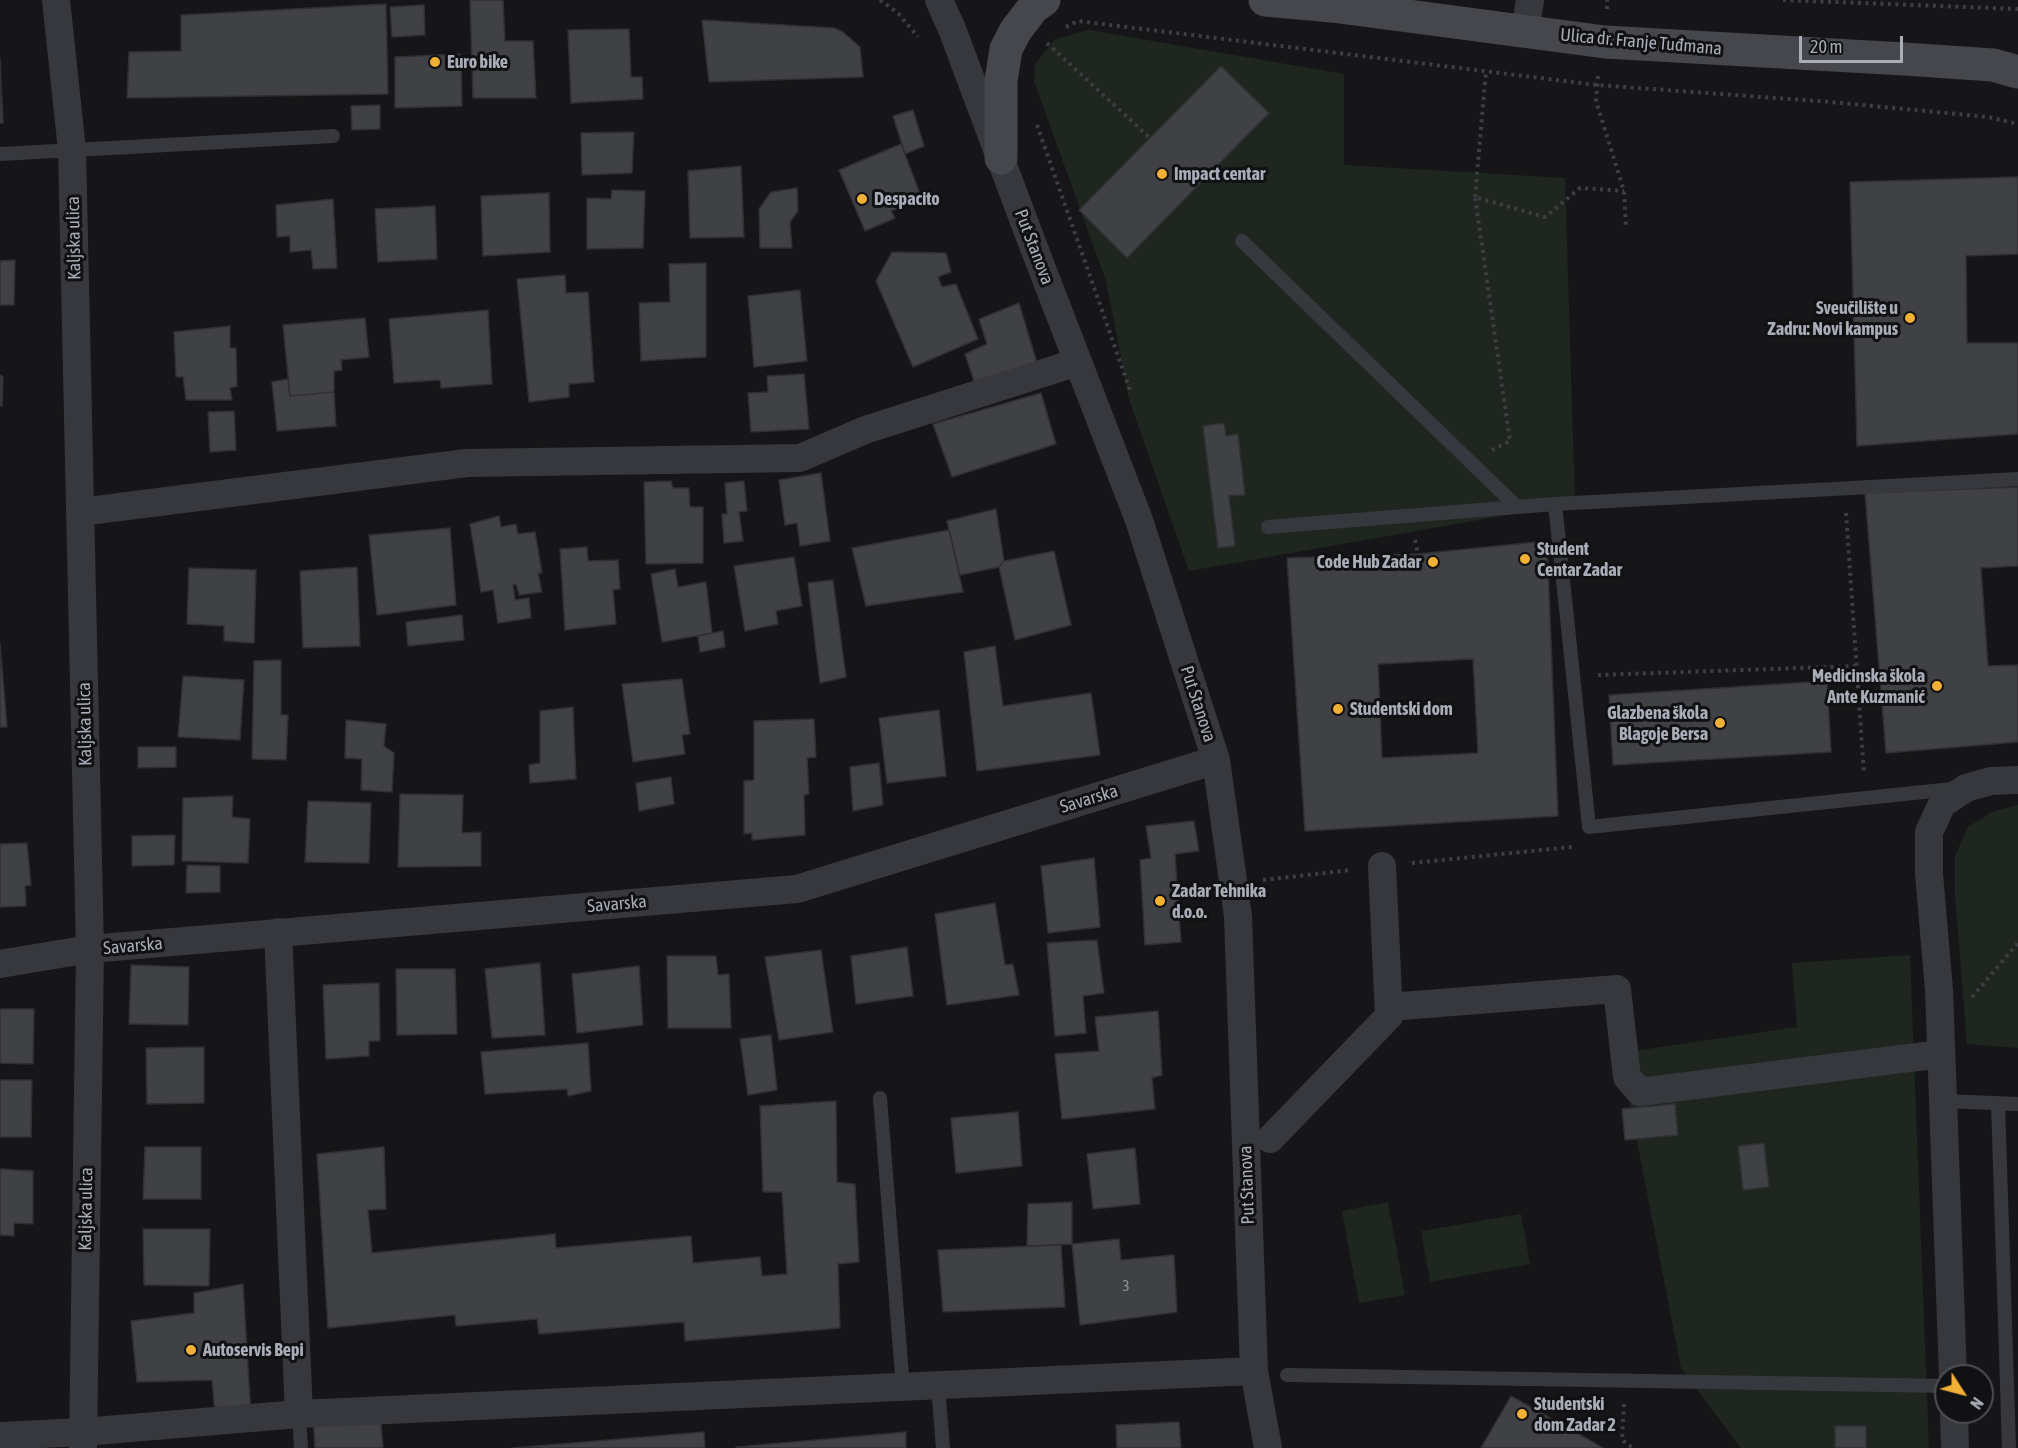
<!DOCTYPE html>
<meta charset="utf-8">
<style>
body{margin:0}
#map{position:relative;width:2018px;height:1448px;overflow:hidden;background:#161618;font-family:"Asap Condensed",sans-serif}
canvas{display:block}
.north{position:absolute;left:1934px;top:1364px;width:60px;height:60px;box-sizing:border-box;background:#111113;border:2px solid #4d4f55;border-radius:50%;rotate:126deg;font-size:16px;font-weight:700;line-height:24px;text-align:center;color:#a8adb8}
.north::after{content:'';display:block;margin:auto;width:21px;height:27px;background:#f2b134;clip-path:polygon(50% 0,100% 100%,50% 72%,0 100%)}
.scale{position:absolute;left:1799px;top:36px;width:104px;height:27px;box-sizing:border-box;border:3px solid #a8adb8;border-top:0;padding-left:8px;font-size:18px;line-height:21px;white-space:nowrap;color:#a8adb8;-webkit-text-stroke:4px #111113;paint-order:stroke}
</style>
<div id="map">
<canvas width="2018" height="1448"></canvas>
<div class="north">N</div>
<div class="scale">20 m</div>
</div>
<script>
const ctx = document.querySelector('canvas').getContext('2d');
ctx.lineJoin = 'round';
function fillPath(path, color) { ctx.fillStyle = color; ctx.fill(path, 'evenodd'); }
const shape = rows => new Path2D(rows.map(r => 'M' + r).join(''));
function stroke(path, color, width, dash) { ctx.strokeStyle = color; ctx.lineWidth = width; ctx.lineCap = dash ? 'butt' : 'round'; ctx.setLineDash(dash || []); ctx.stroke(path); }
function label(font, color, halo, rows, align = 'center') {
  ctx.font = font + ' "Asap Condensed",sans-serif'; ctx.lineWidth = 6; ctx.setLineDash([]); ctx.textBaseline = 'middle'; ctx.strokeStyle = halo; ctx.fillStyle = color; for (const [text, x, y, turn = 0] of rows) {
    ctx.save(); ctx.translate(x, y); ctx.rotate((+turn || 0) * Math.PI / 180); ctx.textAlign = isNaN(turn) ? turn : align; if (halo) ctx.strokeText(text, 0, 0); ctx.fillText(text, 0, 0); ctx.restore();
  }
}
const green = shape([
 [1089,30,1344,74,1344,165,1565,178,1575,503,1189,571,1129,399,1106,281,1034,81,1035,64,1055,39],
 [2018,805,2018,1048,1967,1044,1955,897,1955,856,1968,827,1992,812],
 [1910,955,1929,1448,1741,1448,1681,1368,1620,1053,1797,1027,1792,963],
 [1388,1202,1405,1295,1359,1303,1342,1211],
 [1521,1214,1530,1264,1430,1282,1421,1231]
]);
const building = shape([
 [470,0,503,0,505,41,533,41,536,98,473,98,470,0],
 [386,4,388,94,127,98,129,52,181,51,181,15,386,4],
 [424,5,425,35,392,37,390,7,424,5],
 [702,20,834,28,843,32,860,47,863,77,709,82,702,20],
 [629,29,631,77,642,77,643,99,571,103,568,30,629,29],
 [461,54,462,106,395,108,395,57,461,54],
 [0,58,3,123,0,123,0,58],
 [1221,66,1269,113,1127,258,1079,210,1221,66],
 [380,105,380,129,352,130,351,106,380,105],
 [913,110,924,146,905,154,893,116,913,110],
 [634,132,632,173,582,175,581,133,634,132],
 [901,144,922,199,891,211,895,218,865,231,839,170,901,144],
 [741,166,744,237,690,238,688,171,741,166],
 [2018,177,2018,254,1966,256,1967,343,2018,343,2018,434,1857,446,1850,182,2018,177],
 [797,188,798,211,790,222,792,248,760,248,759,209,771,192,797,188],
 [612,190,645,191,643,248,587,249,587,198,611,199,612,190],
 [549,193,550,252,483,256,481,196,549,193],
 [333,199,337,268,313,269,311,250,290,252,290,236,277,237,276,205,333,199],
 [435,206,437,259,378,262,375,209,435,206],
 [892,252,946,253,951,272,938,277,942,287,956,284,978,339,913,367,876,281,892,252],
 [15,260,14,305,0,305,0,261,15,260],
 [706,263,706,357,641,361,639,303,670,302,669,264,706,263],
 [565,275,566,293,588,292,594,382,569,384,569,397,529,402,517,279,565,275],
 [800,290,807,361,754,367,748,296,800,290],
 [1019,303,1037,363,975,384,965,354,987,344,979,319,1019,303],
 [488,310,492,384,441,388,440,380,394,383,389,319,488,310],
 [365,318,369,357,341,360,342,370,334,371,334,392,290,396,283,325,365,318],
 [230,326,230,348,236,348,237,386,230,388,232,400,186,400,183,377,176,377,174,332,230,326],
 [804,374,809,429,751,432,748,393,768,392,767,376,804,374],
 [0,375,3,377,2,406,0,406,0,375],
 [288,379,290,396,334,392,336,426,277,431,272,382,288,379],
 [1041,393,1056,444,952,477,933,424,1041,393],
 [234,411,236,450,210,452,208,412,234,411],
 [1224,423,1226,436,1238,434,1245,495,1229,496,1235,546,1218,548,1203,426,1224,423],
 [821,473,830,541,800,546,797,523,785,525,779,480,821,473],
 [671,481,673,488,689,488,690,507,703,507,703,563,646,564,644,482,671,481],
 [744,481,747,511,739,512,743,541,724,543,722,514,727,514,725,483,744,481],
 [2018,487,2018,566,1981,568,1988,666,2018,665,2018,742,1886,753,1865,493,2018,487],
 [996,509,1004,561,999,567,960,575,947,521,996,509],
 [499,516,501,527,516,524,518,534,535,532,542,573,538,573,542,592,519,595,516,584,513,585,515,600,529,598,531,618,498,623,493,590,481,592,470,524,499,516],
 [450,528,456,605,377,615,369,535,450,528],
 [949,530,963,592,866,606,852,548,949,530],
 [1547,541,1558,816,1305,831,1287,558,1418,554,1547,541],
 [1473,659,1478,753,1382,758,1378,664,1473,659],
 [587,547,588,561,618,560,620,589,613,590,616,624,565,630,560,549,587,547],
 [1054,551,1071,625,1015,640,999,567,1004,561,1054,551],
 [794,557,802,606,776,611,778,624,745,631,734,566,794,557],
 [357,567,360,646,303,648,300,571,357,567],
 [189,568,256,570,254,643,224,641,224,626,187,624,189,568],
 [675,569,678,587,706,582,712,633,662,642,651,574,675,569],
 [833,580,846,677,820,683,808,583,833,580],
 [462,615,464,640,408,646,406,622,462,615],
 [723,631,725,647,700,652,698,636,723,631],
 [0,643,7,727,0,727,0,643],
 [995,646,1003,706,1091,693,1100,755,977,771,964,652,995,646],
 [281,660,281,715,288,715,286,760,252,759,254,661,281,660],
 [183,676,244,680,240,740,178,737,183,676],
 [682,679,690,734,682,735,685,754,633,762,622,684,682,679],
 [1827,681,1831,752,1613,765,1609,695,1827,681],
 [573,707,576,779,530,783,529,765,540,763,540,711,573,707],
 [939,710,946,776,887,783,879,718,939,710],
 [814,719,816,757,807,758,809,794,804,795,805,835,752,840,752,833,744,834,744,781,754,780,754,721,814,719],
 [346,720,386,724,384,746,394,753,392,792,361,790,362,759,345,758,346,720],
 [138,747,176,747,176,767,138,768,138,747],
 [879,763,883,805,853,811,850,767,879,763],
 [671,777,674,804,639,811,636,783,671,777],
 [400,794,463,795,462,833,481,832,481,866,398,867,400,794],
 [233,796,232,817,250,819,248,863,182,861,183,798,233,796],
 [308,801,371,803,369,863,305,862,308,801],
 [1194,821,1199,851,1175,854,1181,942,1145,945,1140,860,1151,858,1146,826,1194,821],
 [175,835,174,865,132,866,132,836,175,835],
 [27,843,31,885,25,886,26,906,0,907,0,844,27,843],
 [1094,858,1100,927,1048,933,1041,866,1094,858],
 [187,865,220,866,220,892,186,893,187,865],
 [995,903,1005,965,1013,964,1019,995,947,1005,935,914,995,903],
 [1097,940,1104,993,1083,996,1086,1033,1055,1036,1047,943,1097,940],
 [907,947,913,996,856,1004,851,956,907,947],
 [821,950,833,1032,779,1040,765,957,821,950],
 [667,956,716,956,718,975,729,974,731,1028,668,1028,667,956],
 [540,963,545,1035,492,1038,485,969,540,963],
 [131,965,189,967,188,1025,129,1024,131,965],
 [639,966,643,1025,577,1033,572,974,639,966],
 [396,969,455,969,457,1034,397,1035,396,969],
 [379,983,380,1041,369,1041,369,1056,326,1059,323,985,379,983],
 [0,1009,34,1009,33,1064,0,1063,0,1009],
 [1158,1011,1162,1075,1152,1078,1155,1109,1062,1119,1055,1054,1099,1051,1095,1017,1158,1011],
 [771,1035,777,1090,748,1095,740,1039,771,1035],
 [588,1043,591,1091,568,1096,567,1089,485,1094,481,1052,588,1043],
 [204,1047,204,1103,147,1104,146,1048,204,1047],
 [0,1080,32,1080,31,1137,0,1137,0,1080],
 [836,1101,837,1182,855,1184,859,1262,838,1264,840,1328,685,1341,684,1322,539,1334,537,1319,456,1326,455,1315,328,1328,317,1154,384,1147,386,1209,368,1210,372,1253,555,1234,556,1248,691,1236,693,1263,760,1257,762,1276,787,1274,782,1192,763,1192,760,1106,836,1101],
 [1675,1104,1678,1135,1625,1140,1622,1109,1675,1104],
 [1018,1112,1022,1166,956,1173,951,1118,1018,1112],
 [1764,1143,1769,1187,1743,1190,1738,1146,1764,1143],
 [145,1147,201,1147,201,1199,143,1199,145,1147],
 [1135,1148,1140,1204,1093,1209,1087,1154,1135,1148],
 [0,1169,33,1171,33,1224,14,1223,14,1236,0,1235,0,1169],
 [1072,1202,1072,1244,1027,1246,1028,1204,1072,1202],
 [143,1229,210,1229,209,1286,144,1285,143,1229],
 [1119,1239,1121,1260,1174,1255,1177,1312,1080,1325,1072,1244,1119,1239],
 [1061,1245,1065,1307,943,1312,938,1250,1061,1245],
 [243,1284,251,1416,215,1414,212,1380,137,1382,131,1321,194,1313,194,1293,243,1284],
 [1511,1396,1577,1433,1603,1448,1481,1448,1511,1396],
 [380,1412,383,1448,315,1448,313,1416,380,1412],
 [1179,1422,1181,1448,1117,1448,1116,1425,1179,1422],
 [1835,1426,1866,1426,1866,1448,1835,1448,1835,1426],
 [704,1432,705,1448,512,1448,704,1432],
 [906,1432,906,1448,736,1448,736,1447,906,1432]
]);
const path = shape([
 [880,0,898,13,918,37],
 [1783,0,2018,9],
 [1607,9,1607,0],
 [1066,27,1078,21,1597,85,1831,102,1988,117,2018,124],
 [1047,43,1150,138],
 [1598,76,1596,101,1624,191,1626,227],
 [1037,125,1131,393],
 [1475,197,1486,71],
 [1492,450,1510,441,1475,197,1545,217,1580,188,1624,191],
 [1846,513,1864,774],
 [1415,540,1418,554],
 [1598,675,1857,666],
 [1412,863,1572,847,1574,845],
 [1263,880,1351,870],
 [1972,997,2018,943],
 [1624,1404,1622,1440,1633,1448]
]);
const service = shape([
 [0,154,333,136],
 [1242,241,1517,507],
 [1268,527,1555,504],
 [1952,789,1589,827,1555,504,2018,479],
 [880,1098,903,1388],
 [1943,1101,2018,1104],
 [1998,1103,2009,1448],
 [1287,1375,1946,1386],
 [938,1386,943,1448],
 [299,1414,301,1448]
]);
const minor = shape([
 [56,0,72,150,90,949,83,1448],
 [939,0,952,29,1031,240,1139,520,1216,760,1238,916,1254,1371,1268,1448],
 [1525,32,1530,0],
 [80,512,467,463,800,458,865,430,1078,362],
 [278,932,299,1414,1254,1371],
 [0,964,90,949,797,889,1216,760],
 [1389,1007,1617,989,1627,1077,1640,1092,1941,1054],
 [1270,1139,1389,1016,1382,866],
 [1953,1376,1939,990,1929,874,1929,832,1942,804,1966,788,1991,781,2018,780],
 [1954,1412,1955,1448],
 [0,1436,83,1432,299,1414]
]);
const secondary = shape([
 [1265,0,1332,6,1605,42,1904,59,1993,65,2018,72],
 [1001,158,1001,81,1006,49,1016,30,1033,8,1044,0]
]);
const markers = [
 [435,62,6,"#f2b134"],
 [1162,174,6,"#f2b134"],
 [862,199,6,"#f2b134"],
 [1910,318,6,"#f2b134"],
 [1525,559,6,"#f2b134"],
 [1433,562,6,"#f2b134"],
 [1937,686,6,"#f2b134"],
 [1338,709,6,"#f2b134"],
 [1720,723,6,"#f2b134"],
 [1160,901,6,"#f2b134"],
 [191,1350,6,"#f2b134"],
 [1522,1414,6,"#f2b134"]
];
const numberNames = [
 ["3",1126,1286]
];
const streetNames = [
 ["Ulica dr. Franje Tuđmana",1641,42,5],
 ["Kaljska ulica",74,238,-91],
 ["Put Stanova",1034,247,69],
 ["Put Stanova",1198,704,72],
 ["Kaljska ulica",85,724,-91],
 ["Savarska",1089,799,-17],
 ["Savarska",617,904,-5],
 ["Savarska",133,946,-5],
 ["Put Stanova",1247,1185,-92],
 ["Kaljska ulica",86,1209,-89]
];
const poiNames = [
 ["Euro bike",447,62],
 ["Impact centar",1174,174],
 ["Despacito",874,199],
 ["Sveučilište u",1898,308,"right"],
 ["Zadru: Novi kampus",1898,329,"right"],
 ["Student",1537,549],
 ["Centar Zadar",1537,570],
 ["Code Hub Zadar",1421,562,"right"],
 ["Medicinska škola",1925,676,"right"],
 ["Ante Kuzmanić",1925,697,"right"],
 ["Studentski dom",1350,709],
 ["Glazbena škola",1708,713,"right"],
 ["Blagoje Bersa",1708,734,"right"],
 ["Zadar Tehnika",1172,891],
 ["d.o.o.",1172,912],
 ["Autoservis Bepi",203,1350],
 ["Studentski",1534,1404],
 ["dom Zadar 2",1534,1425]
];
fillPath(green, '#1e261f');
fillPath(building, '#404145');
stroke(building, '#303034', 1.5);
stroke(path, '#3d3f44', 4, [3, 4.5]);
stroke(service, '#37383d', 14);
stroke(minor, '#37383d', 28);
stroke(secondary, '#45474d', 33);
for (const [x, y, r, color] of markers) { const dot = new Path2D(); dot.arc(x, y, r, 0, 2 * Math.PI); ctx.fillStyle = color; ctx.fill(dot); stroke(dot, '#111113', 2); }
label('15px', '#8e929b', null, numberNames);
label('18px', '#a8adb8', '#111113', streetNames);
label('bold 18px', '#a8adb8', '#111113', poiNames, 'left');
</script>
